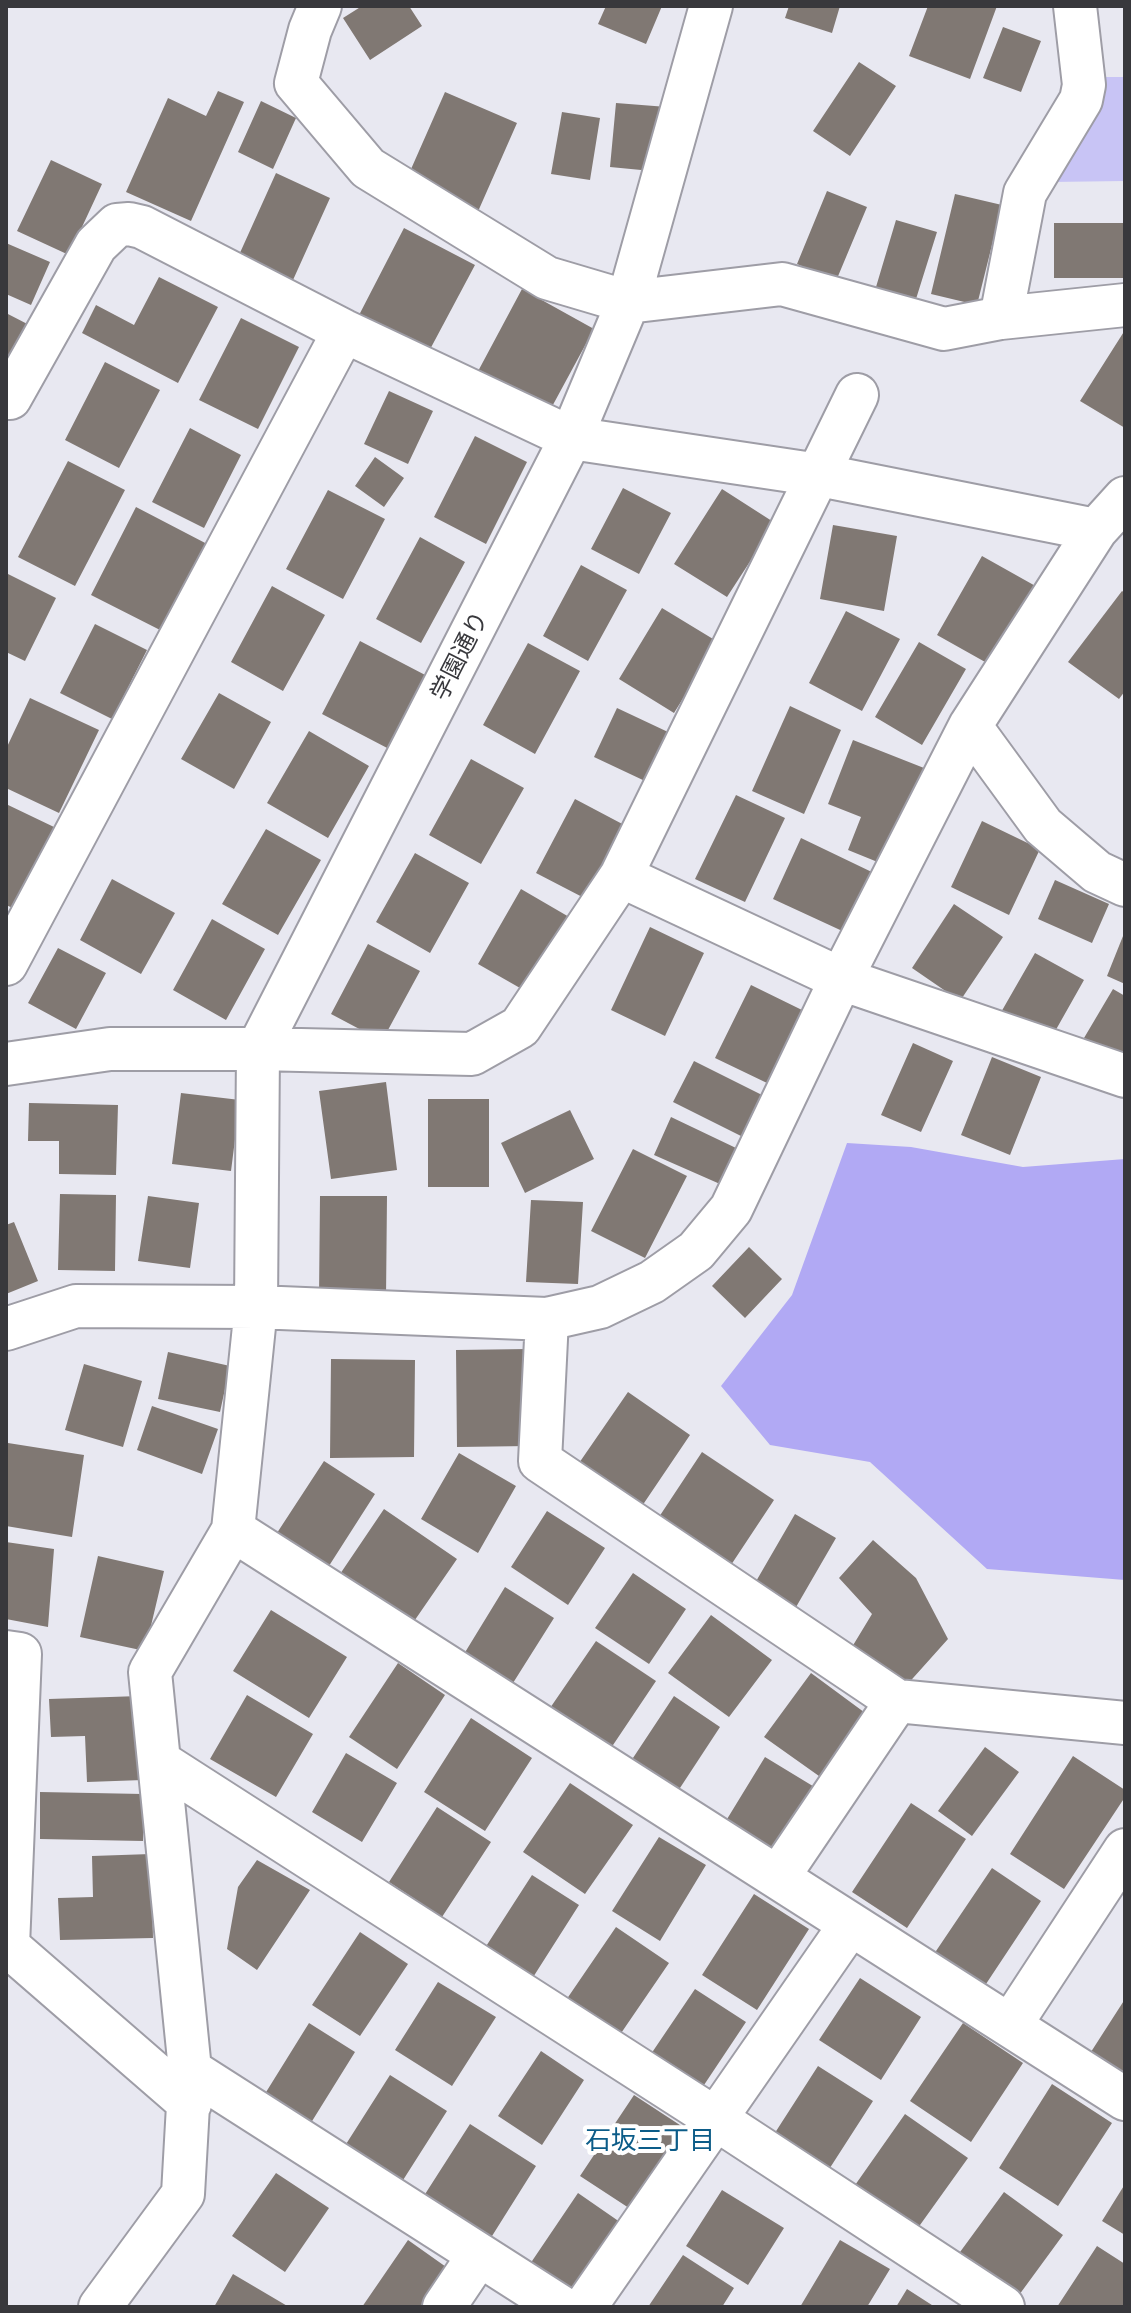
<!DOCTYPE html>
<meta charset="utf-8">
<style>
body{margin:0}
#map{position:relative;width:1131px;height:2313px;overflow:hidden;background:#e8e8f1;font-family:"Public Sans",sans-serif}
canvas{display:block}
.frame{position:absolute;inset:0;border:8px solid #38383c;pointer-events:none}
</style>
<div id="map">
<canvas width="1131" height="2313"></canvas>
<div class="frame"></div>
</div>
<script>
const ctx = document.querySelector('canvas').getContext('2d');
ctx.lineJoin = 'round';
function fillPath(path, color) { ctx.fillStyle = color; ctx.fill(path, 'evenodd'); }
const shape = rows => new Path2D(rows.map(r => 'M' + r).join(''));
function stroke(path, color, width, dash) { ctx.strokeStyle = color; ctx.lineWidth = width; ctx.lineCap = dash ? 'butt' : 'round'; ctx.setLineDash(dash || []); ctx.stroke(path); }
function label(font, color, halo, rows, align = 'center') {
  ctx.font = font + ' "Public Sans","Noto Sans JP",sans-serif'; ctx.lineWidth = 8; ctx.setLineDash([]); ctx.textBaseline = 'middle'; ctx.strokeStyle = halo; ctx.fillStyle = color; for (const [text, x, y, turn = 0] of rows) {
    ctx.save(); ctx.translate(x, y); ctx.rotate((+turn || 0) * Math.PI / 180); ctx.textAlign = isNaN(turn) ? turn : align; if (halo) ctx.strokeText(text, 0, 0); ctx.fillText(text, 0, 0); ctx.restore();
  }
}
const green = shape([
 [1104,77,1125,77,1125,181,1051,182]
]);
const forest = shape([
 [847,1143,911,1147,1023,1167,1125,1159,1125,1580,987,1569,870,1462,770,1445,721,1386,792,1295]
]);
const building = shape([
 [362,6,409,6,422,26,370,60,343,18],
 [606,6,662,6,646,44,598,24],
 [789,6,840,6,832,33,785,18],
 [928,6,997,6,970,79,909,56],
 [1003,27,1041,41,1021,92,983,78],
 [859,62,896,86,850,156,813,131],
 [218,91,244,102,191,221,126,192,168,98,206,116],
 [445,92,517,123,476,216,404,185],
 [261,101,296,118,273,169,238,152],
 [616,103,667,107,662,172,610,167],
 [562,112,600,118,590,180,551,174],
 [51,160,102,184,69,255,17,231],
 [276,173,330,198,293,280,239,255],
 [827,191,867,207,836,281,797,264],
 [955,194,1002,205,977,305,931,294],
 [896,220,937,232,916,299,876,287],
 [1054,223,1125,223,1125,278,1054,278],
 [404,228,475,265,427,355,357,319],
 [6,243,50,262,31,305,6,294],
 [159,277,218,307,178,383,82,333,96,305,134,325],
 [522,289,594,329,548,414,476,375],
 [6,313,37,329,6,367],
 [241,318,299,347,258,429,199,400],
 [1125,330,1125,428,1080,401],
 [105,362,160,390,119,468,65,440],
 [389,391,433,411,408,464,364,444],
 [190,428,241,455,204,528,152,502],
 [475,436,527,462,486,544,434,517],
 [375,457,404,478,384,507,355,486],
 [68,461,125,490,75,586,18,557],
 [623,488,671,513,639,574,591,549],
 [722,489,775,523,727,597,674,564],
 [328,490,385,519,343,599,286,569],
 [136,507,209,545,164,632,91,595],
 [833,525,897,536,884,611,820,599],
 [420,537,465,562,421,643,376,619],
 [982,556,1039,588,994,667,937,635],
 [581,565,627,590,588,661,543,636],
 [6,573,56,598,25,661,6,652],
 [272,586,325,615,283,691,231,662],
 [1122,591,1125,593,1125,691,1119,699,1068,662],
 [662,608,718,642,674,713,619,679],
 [846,611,900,639,862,711,809,683],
 [95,624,147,650,112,719,60,693],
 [360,641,429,677,391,750,322,714],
 [919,642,966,669,922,745,875,717],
 [528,643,580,671,535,754,483,725],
 [219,693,271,722,234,789,181,759],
 [30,698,99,730,59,813,6,788,6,749],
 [790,706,841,730,804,814,752,791],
 [617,708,668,732,645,781,594,757],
 [309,731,369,766,328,838,267,803],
 [853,740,924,768,885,865,848,850,861,817,828,804],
 [471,759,524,788,481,864,429,835],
 [736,795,785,818,745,902,695,879],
 [575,799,628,827,590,901,536,873],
 [6,804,54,827,15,909,6,905],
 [982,821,1040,849,1009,915,951,887],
 [266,829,321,860,278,935,222,904],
 [801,838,878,875,851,935,773,899],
 [415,853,469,883,430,953,376,922],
 [112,879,175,913,141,974,80,940],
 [1055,880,1109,904,1092,943,1038,919],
 [521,889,576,921,534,996,478,964],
 [954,904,1003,937,960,1001,912,968],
 [212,919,265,949,226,1020,173,990],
 [650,927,704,953,665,1036,611,1010],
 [1125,931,1125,984,1107,976],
 [368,944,420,971,382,1041,331,1014],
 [58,948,106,973,76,1029,28,1003],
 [1035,953,1084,980,1049,1042,1000,1014],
 [751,985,802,1010,767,1083,715,1058],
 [1113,989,1125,996,1125,1062,1084,1038],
 [913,1043,953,1061,921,1132,881,1115],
 [992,1057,1041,1077,1010,1155,961,1135],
 [694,1061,768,1098,747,1139,673,1102],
 [386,1082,397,1170,331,1179,319,1091],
 [181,1093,240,1100,231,1171,172,1164],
 [428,1099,489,1099,489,1187,428,1187],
 [29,1103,118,1105,116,1175,59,1174,59,1141,28,1141],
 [570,1110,594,1159,525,1193,501,1143],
 [671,1117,736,1148,720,1184,654,1155],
 [633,1149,687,1176,645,1258,591,1231],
 [60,1194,116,1195,115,1271,58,1270],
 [148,1196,199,1203,190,1268,138,1261],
 [320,1196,387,1196,386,1298,319,1298],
 [531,1200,583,1202,578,1284,526,1282],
 [14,1222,38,1281,6,1294,6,1225],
 [749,1247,782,1279,745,1318,712,1286],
 [528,1349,529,1446,457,1447,456,1350],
 [168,1352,230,1366,220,1412,158,1399],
 [331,1359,415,1360,414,1457,330,1458],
 [84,1364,142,1381,123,1447,65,1430],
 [628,1392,690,1435,640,1509,577,1466],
 [152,1406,218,1429,202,1474,137,1450],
 [8,1443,84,1455,72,1537,6,1526,6,1459],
 [702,1452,774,1500,729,1568,657,1520],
 [459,1453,516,1486,478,1553,421,1519],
 [324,1461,375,1494,327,1569,275,1536],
 [384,1509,457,1559,408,1630,336,1580],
 [547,1511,605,1548,568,1605,511,1567],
 [795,1514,836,1538,792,1614,751,1590],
 [873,1540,916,1578,948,1639,905,1687,852,1647,872,1614,839,1578],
 [6,1542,54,1549,48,1627,6,1619],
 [98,1556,164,1571,145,1651,80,1637],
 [633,1573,686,1609,649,1664,595,1628],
 [505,1587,554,1618,513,1683,464,1654],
 [271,1610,347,1657,309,1718,233,1671],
 [711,1615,772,1660,729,1717,668,1673],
 [596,1641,656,1681,609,1751,548,1711],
 [398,1663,445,1695,397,1769,349,1737],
 [811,1673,872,1718,826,1781,764,1737],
 [247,1695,313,1734,276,1797,210,1759],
 [140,1696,143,1780,87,1782,85,1736,51,1737,49,1699],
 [674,1696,720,1727,678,1791,631,1761],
 [471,1718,532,1758,485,1831,424,1792],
 [985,1747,1019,1772,972,1836,938,1811],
 [346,1753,397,1783,362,1842,312,1812],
 [1073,1756,1125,1790,1125,1797,1064,1889,1010,1854],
 [765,1757,821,1791,779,1858,724,1824],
 [570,1783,633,1825,585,1894,523,1852],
 [40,1792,143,1794,143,1841,40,1839],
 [911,1803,966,1839,907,1928,852,1892],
 [437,1807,491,1842,442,1917,389,1882],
 [659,1837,706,1865,660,1941,612,1911],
 [151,1854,153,1938,60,1940,58,1898,93,1897,92,1856],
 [257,1860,310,1890,257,1970,227,1949,238,1887],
 [992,1868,1041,1901,984,1987,934,1954],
 [532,1875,579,1905,530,1982,483,1951],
 [754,1894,809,1929,757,2010,702,1975],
 [616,1927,669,1963,615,2042,562,2006],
 [360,1932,408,1964,360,2036,312,2005],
 [860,1978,921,2017,881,2080,819,2040],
 [438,1982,496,2017,452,2086,395,2050],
 [695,1989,746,2022,702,2088,651,2054],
 [1125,1999,1125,2078,1089,2055],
 [309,2023,355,2052,309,2126,263,2097],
 [963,2023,1023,2063,971,2142,910,2101],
 [541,2051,584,2080,542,2145,498,2116],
 [818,2066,873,2101,826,2174,771,2139],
 [390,2075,447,2111,398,2188,341,2152],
 [1052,2084,1112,2123,1058,2206,999,2168],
 [634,2095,686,2129,632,2210,580,2176],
 [905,2114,968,2158,915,2232,853,2188],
 [470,2124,536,2166,487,2244,420,2202],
 [276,2173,329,2208,285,2272,232,2236],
 [1125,2184,1125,2235,1102,2221],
 [722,2190,784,2228,748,2285,686,2246],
 [1004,2192,1063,2235,1011,2306,952,2263],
 [578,2193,630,2229,579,2302,528,2267],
 [408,2240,456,2274,433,2307,362,2307],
 [840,2240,890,2269,867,2307,800,2307],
 [1097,2246,1125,2264,1125,2307,1057,2307],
 [683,2255,734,2288,722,2307,648,2307],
 [233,2274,289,2307,214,2307],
 [907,2289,935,2307,896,2307]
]);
const minor = shape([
 [320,6,310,30,296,83,368,168,547,278,628,302,782,284,944,329,1001,318,1125,305],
 [1001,318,1025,193,1081,100,1084,85,1075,6],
 [6,396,10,398,96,245,117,225,129,224,142,227,344,331,571,438,819,475,1096,530],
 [970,726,1043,826,1097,872,1125,885],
 [621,876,841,979,1125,1076],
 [6,964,344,331],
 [6,1064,110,1049,258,1049,472,1054,520,1027,621,876,857,395],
 [547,1319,540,1461,897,1701,1125,1723],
 [6,1329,76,1306,256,1307,547,1319,600,1307,652,1282,696,1251,731,1209,841,979,970,726,1096,530,1125,498],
 [233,1530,1125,2099],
 [6,1652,20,1654,8,1946,190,2104],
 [160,1762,716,2119,1003,2307],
 [778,1877,897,1701],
 [1011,2024,1125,1850],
 [190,2070,561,2307],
 [100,2307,183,2194,190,2070,150,1672,233,1530,256,1307,258,1049,571,438,628,302,711,6],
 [444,2307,479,2255],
 [585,2307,850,1925]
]);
const streetNames = [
 ["学園通り",460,656,-63]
];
const neighbourhoodNames = [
 ["石坂三丁目",650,2141]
];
fillPath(green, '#c8c4f5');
fillPath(forest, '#b1a9f4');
fillPath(building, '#807873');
stroke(minor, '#9e9da6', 46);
stroke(minor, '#fff', 42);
label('24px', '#38383c', '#fff', streetNames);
label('26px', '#0c5c88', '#fff', neighbourhoodNames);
</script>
